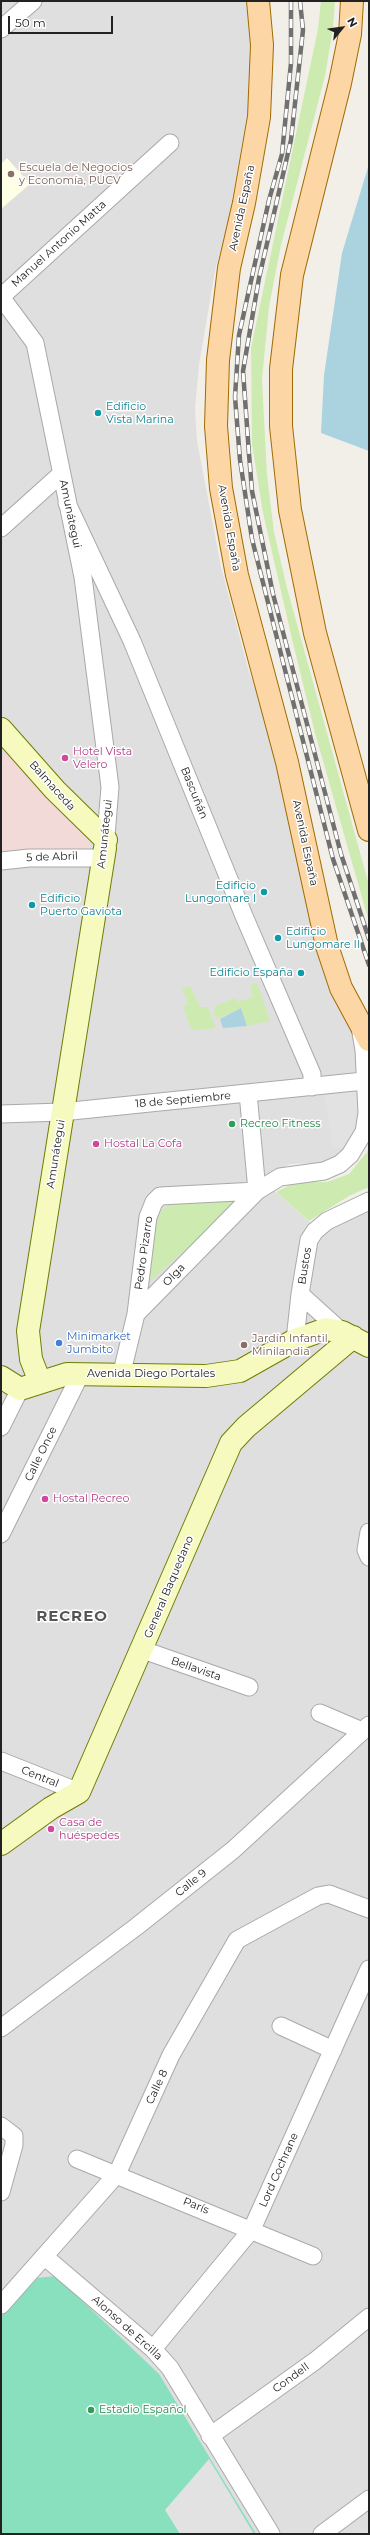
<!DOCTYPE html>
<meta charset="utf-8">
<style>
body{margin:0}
#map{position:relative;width:370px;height:2535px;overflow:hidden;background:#f2efe9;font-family:Montserrat,sans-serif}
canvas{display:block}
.frame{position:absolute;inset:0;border:2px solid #222;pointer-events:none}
.north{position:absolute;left:322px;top:8px;width:40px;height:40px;-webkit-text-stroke:3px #fff;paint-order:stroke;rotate:61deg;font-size:11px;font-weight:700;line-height:16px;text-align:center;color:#222}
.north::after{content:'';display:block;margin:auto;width:14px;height:18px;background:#222;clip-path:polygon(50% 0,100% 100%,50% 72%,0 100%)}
.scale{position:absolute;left:8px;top:16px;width:105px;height:18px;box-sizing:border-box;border:2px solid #222;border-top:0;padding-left:5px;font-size:12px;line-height:14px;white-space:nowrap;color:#222;-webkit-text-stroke:3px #fff;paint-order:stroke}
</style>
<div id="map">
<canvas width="370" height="2535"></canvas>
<div class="frame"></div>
<div class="north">N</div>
<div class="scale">50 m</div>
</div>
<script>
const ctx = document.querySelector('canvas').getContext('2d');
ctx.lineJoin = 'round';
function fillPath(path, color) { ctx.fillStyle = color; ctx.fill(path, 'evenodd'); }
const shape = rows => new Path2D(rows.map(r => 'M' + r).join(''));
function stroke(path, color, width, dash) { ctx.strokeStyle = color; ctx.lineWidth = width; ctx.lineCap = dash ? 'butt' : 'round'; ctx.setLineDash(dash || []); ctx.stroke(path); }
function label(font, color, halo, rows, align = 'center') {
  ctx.font = font + ' Montserrat,sans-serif'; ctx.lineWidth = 3; ctx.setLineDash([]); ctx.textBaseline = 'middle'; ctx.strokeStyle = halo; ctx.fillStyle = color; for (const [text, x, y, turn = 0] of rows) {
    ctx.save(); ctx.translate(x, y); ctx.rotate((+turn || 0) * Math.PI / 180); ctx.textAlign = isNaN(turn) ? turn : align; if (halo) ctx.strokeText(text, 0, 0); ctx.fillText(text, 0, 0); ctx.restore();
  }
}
const residential = shape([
 [1,1,246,1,250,42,248,112,229,217,215,271,199,365,195,409,197,441,221,567,249,672,271,729,364,1050,344,1155,324,1163,290,1164,261,1179,321,1232,369,1208,369,2534,1,2534]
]);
const commercial = shape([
 [15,745,86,827,91,848,1,857,1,757]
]);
const education = shape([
 [7,158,30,184,1,209,1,164]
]);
const grass = shape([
 [321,1,335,1,333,28,325,76,281,245,269,307,262,380,267,475,274,532,287,588,369,885,369,922,315,733,292,639,263,513,252,444,251,348,318,29],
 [257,983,270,1021,247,1026,241,1008,217,1019,214,1013,215,1006,235,998,238,1002,253,997,250,984],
 [190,986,200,1007,208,1007,216,1028,191,1030,183,1006,188,1004,182,988],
 [369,1145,369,1187,349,1196,309,1221,276,1192,290,1185,305,1182,327,1182,349,1174,367,1152],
 [238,1196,237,1204,147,1284,155,1223,162,1210,171,1203]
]);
const pitch = shape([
 [56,2276,159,2374,256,2534,1,2534,1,2316,37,2278]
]);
const parking = shape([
 [361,1090,359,1114,350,1148,332,1147,325,1095],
 [209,2459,254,2534,180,2534,165,2510]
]);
const water = shape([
 [369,164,369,451,321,433,324,375,342,253],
 [241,1008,247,1026,223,1028,220,1019]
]);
const street = shape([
 [1,29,33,1],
 [1,297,35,343,83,577,110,787,105,848],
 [1,297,170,143],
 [67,503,132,641,244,916,312,1074,312,1087],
 [1,528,61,474],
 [1,861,29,858,104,858],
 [1,1114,62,1112,364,1081],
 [136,1314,148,1217,154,1202,160,1196,257,1191,248,1093],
 [342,1332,300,1294,309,1240,315,1231,327,1221,369,1201],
 [295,1340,300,1294],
 [121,1376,136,1314,257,1191,280,1177,324,1171,340,1164,350,1155,364,1132,367,1113,364,1050,360,1027],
 [1,1427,20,1389],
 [369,1532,366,1550,369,1557],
 [1,1534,81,1373],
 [143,1650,249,1687],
 [320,1713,362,1731],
 [1,1761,79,1792],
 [281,2026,333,2050],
 [1,2028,136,1927,233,1850,369,1725],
 [1,2126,14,2136,14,2145,1,2192],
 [77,2159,313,2256],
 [44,2256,153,2349,170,2368,271,2534],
 [1,2305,117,2174,171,2055,237,1940,318,1896,329,1894,369,1909],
 [153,2349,252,2229,369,1969],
 [210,2436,315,2361,369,2317],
 [322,2534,369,2499]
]);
const secondary = shape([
 [1,729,55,790,106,840],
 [1,1377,20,1389,67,1374,206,1376,240,1371,295,1340,326,1329,342,1332,369,1346],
 [40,1382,31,1359,28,1331,105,848],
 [1,1844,51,1808,79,1792,231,1443,246,1427,353,1337]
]);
const primary = shape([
 [258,1,262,45,259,117,244,203,229,268,218,360,216,426,221,488,237,575,287,762,327,946,341,988,369,1040],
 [352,1,350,34,340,83,292,275,281,369,281,426,290,510,315,633,369,830]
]);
const rail = shape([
 [291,1,291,63,282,154,269,200,239,335,235,397,240,460,252,539,283,662,333,859,369,965],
 [300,1,303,30,291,140,259,278,243,371,249,454,252,491,273,594,341,854,369,939]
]);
const markers = [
 [11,174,4,"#8d6e63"],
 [98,413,4,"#0f9aa8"],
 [65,758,4,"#d1479c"],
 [264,892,4,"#0f9aa8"],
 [32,905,4,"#0f9aa8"],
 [278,938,4,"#0f9aa8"],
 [301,973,4,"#0f9aa8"],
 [232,1124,4,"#2e9e5b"],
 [96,1144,4,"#d1479c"],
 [59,1343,4,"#3f7fe0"],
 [244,1345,4,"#8d6e63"],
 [45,1499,4,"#d1479c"],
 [51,1829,4,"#d1479c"],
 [91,2410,4,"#2e9e5b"]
];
const educationNames = [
 ["Escuela de Negocios",19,168],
 ["y Economía, PUCV",19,181],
 ["Jardín Infantil",252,1339],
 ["Minilandia",252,1352]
];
const streetNames = [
 ["Avenida España",242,208,-78],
 ["Manuel Antonio Matta",59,244,-42],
 ["Amunátegui",70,514,78],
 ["Avenida España",229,528,80],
 ["Balmaceda",52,786,48],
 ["Bascuñán",194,793,68],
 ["Amunátegui",105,834,-84],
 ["Avenida España",305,843,78],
 ["5 de Abril",52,857,-2],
 ["18 de Septiembre",183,1100,-5],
 ["Amunátegui",56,1154,-81],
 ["Pedro Pizarro",144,1253,-82],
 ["Bustos",305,1266,-81],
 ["Olga",174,1275,-46],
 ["Avenida Diego Portales",151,1374],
 ["Calle Once",41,1454,-64],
 ["General Baquedano",169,1587,-67],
 ["Bellavista",196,1669,19],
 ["Central",40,1777,22],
 ["Calle 9",191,1883,-39],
 ["Calle 8",157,2087,-65],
 ["Lord Cochrane",279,2170,-66],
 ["París",196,2206,22],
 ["Alonso de Ercilla",127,2328,42],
 ["Condell",291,2378,-36]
];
const cultureNames = [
 ["Edificio",106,407],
 ["Vista Marina",106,420],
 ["Edificio",256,886,"right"],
 ["Lungomare I",256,899,"right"],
 ["Edificio",40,899],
 ["Puerto Gaviota",40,912],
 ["Edificio",286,932],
 ["Lungomare II",286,945],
 ["Edificio España",293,973,"right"]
];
const hotelNames = [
 ["Hotel Vista",73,752],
 ["Velero",73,765],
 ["Hostal La Cofa",104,1144],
 ["Hostal Recreo",53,1499],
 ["Casa de",59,1823],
 ["huéspedes",59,1836]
];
const leisureNames = [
 ["Recreo Fitness",240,1124],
 ["Estadio Español",99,2410]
];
const shopNames = [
 ["Minimarket",67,1337],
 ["Jumbito",67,1350]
];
const districtNames = [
 ["RECREO",72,1617]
];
fillPath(residential, '#e0dfdf');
fillPath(commercial, '#f2dad9');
fillPath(education, '#ffffe5');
fillPath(grass, '#cdebb0');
fillPath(pitch, '#88e0be');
fillPath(parking, '#e2e2e2');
fillPath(water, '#aad3df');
stroke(street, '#a9a9a9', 19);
stroke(secondary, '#707d05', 24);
stroke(primary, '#a06b00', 24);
stroke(street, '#fff', 17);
stroke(secondary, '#f7fabf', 22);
stroke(primary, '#fcd6a4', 22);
stroke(rail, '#707070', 4.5);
stroke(rail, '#fff', 3, [9]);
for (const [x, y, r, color] of markers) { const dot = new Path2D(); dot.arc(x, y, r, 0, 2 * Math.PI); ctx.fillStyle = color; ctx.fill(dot); stroke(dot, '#fff', 1.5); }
label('11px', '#785e54', '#fff', educationNames, 'left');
label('11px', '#222', '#fff', streetNames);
label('11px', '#0d838f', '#fff', cultureNames, 'left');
label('11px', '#b23c85', '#fff', hotelNames, 'left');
label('11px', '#27864d', '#fff', leisureNames, 'left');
label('11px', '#366cbe', '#fff', shopNames, 'left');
ctx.letterSpacing = '1px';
label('bold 15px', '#555', '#fff', districtNames);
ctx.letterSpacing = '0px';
</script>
